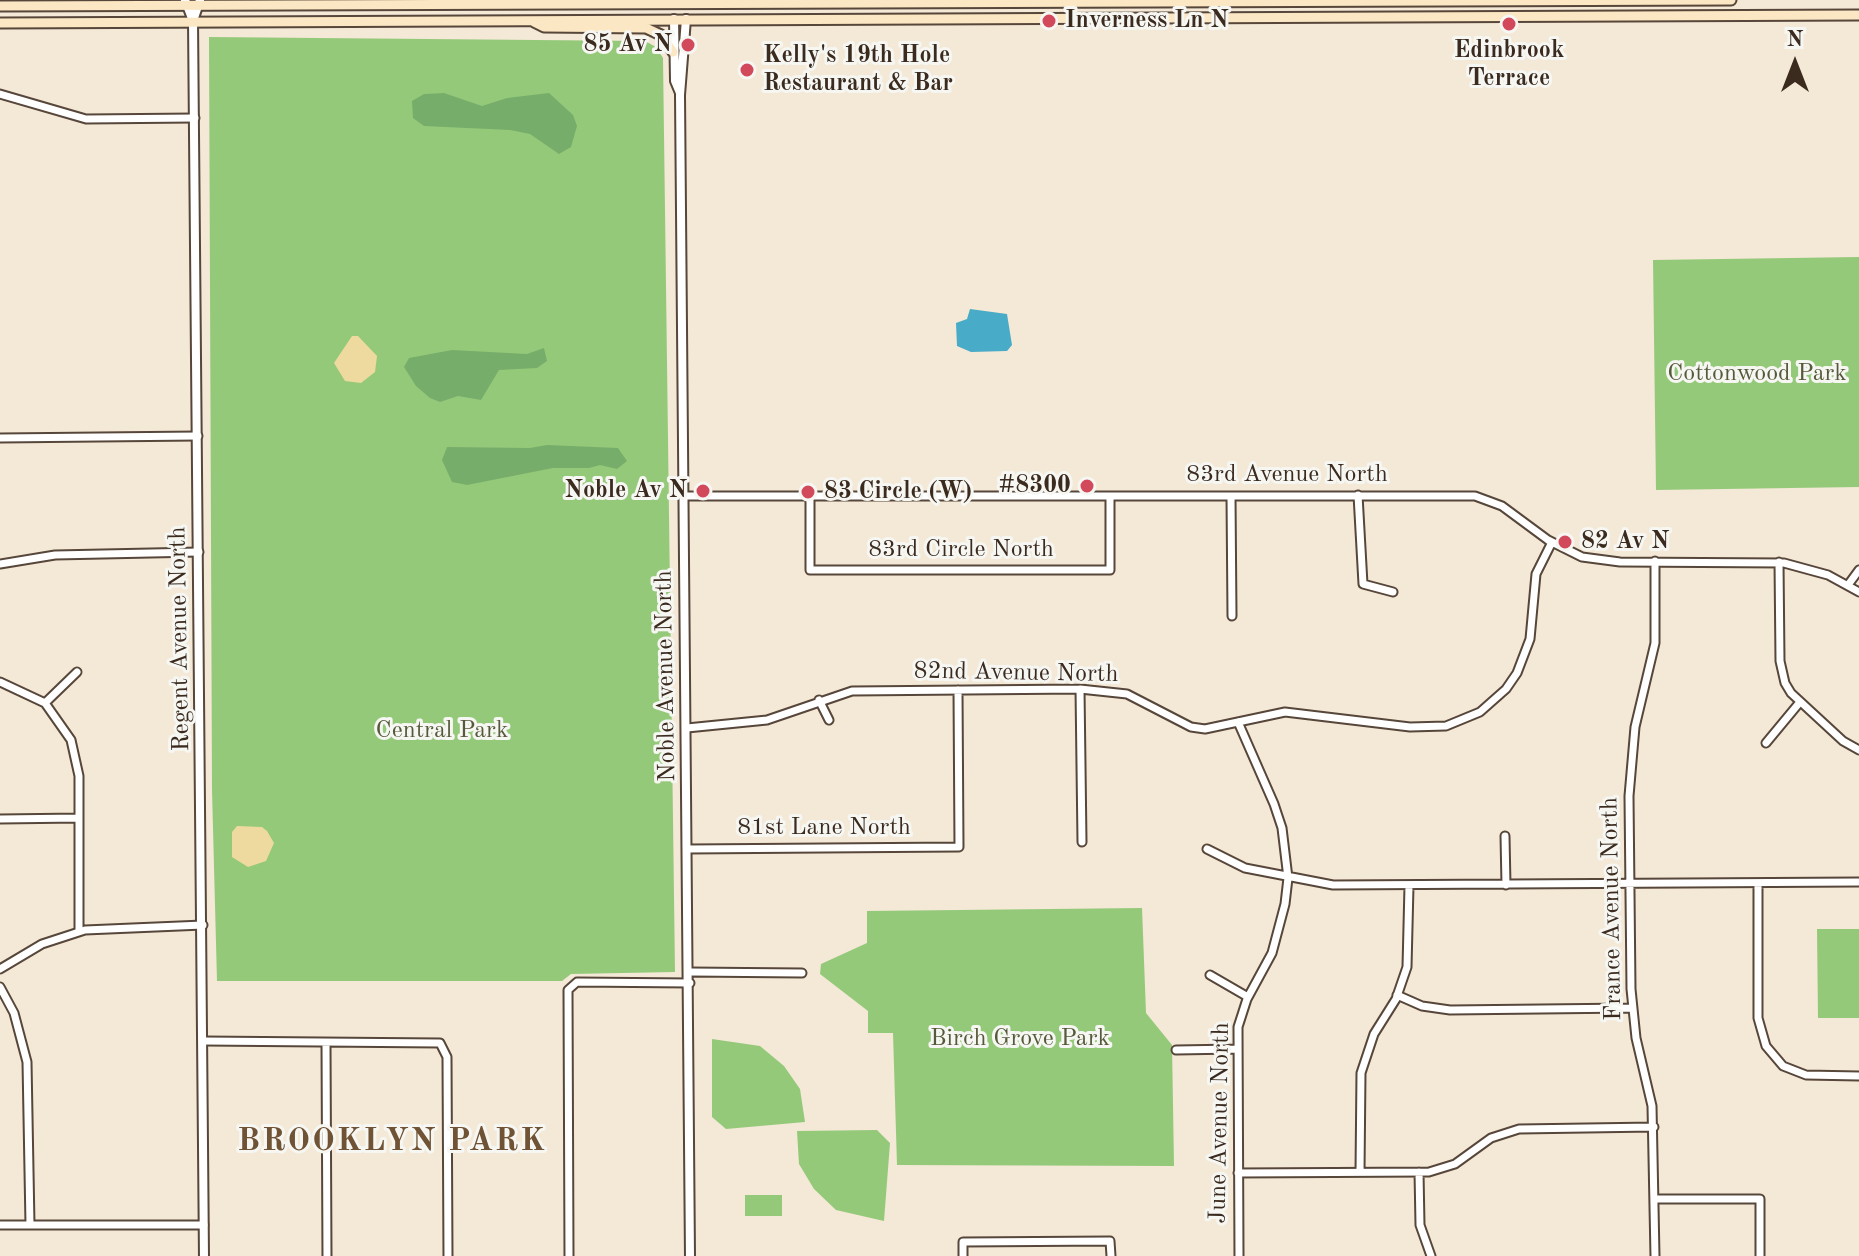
<!DOCTYPE html>
<style>
body{margin:0}
#map{position:relative;width:1859px;height:1256px;overflow:hidden;background:#f4e8d6;font-family:"Old Standard TT",serif}
canvas{display:block}
.north{position:absolute;left:1755px;top:24px;width:80px;height:80px;-webkit-text-stroke:6px #f6f6f2;paint-order:stroke;rotate:0deg;font-size:22px;font-weight:700;line-height:32px;text-align:center;color:#3b2a1e}
.north::after{content:'';display:block;margin:auto;width:28px;height:36px;background:#3b2a1e;clip-path:polygon(50% 0,100% 100%,50% 72%,0 100%)}
</style>
<div id="map">
<canvas width="1859" height="1256"></canvas>
<div class="north">N</div>
</div>
<script>
const ctx = document.querySelector('canvas').getContext('2d');
ctx.lineJoin = 'round';
function fillPath(path, color) { ctx.fillStyle = color; ctx.fill(path, 'evenodd'); }
const shape = rows => new Path2D(rows.map(r => 'M' + r).join(''));
function stroke(path, color, width, dash) { ctx.strokeStyle = color; ctx.lineWidth = width; ctx.lineCap = dash ? 'butt' : 'round'; ctx.setLineDash(dash || []); ctx.stroke(path); }
function label(font, color, halo, rows, align = 'center') {
  ctx.font = font + ' "Old Standard TT",serif'; ctx.lineWidth = 6; ctx.setLineDash([]); ctx.textBaseline = 'middle'; ctx.strokeStyle = halo; ctx.fillStyle = color; for (const [text, x, y, turn = 0] of rows) {
    ctx.save(); ctx.translate(x, y); ctx.rotate((+turn || 0) * Math.PI / 180); ctx.textAlign = isNaN(turn) ? turn : align; if (halo) ctx.strokeText(text, 0, 0); ctx.fillText(text, 0, 0); ctx.restore();
  }
}
const green = shape([
 [209,37,645,41,656,47,663,58,675,972,571,974,562,981,217,981,212,790],
 [1859,257,1859,487,1656,490,1653,260],
 [1142,908,1146,1013,1172,1045,1174,1166,897,1165,893,1033,868,1033,868,1011,820,974,821,964,867,943,867,911],
 [1817,929,1859,929,1859,1018,1818,1018],
 [712,1039,760,1046,784,1066,800,1089,805,1122,726,1129,712,1117],
 [877,1130,890,1143,884,1221,836,1210,814,1189,799,1164,797,1131],
 [745,1195,782,1195,782,1216,745,1216]
]);
const forest = shape([
 [444,93,482,106,507,98,549,93,573,115,577,126,571,147,559,154,530,134,510,130,424,126,413,118,412,101,424,94],
 [544,348,547,361,537,368,499,370,481,400,458,396,440,402,430,398,416,386,404,367,409,358,452,350,527,354],
 [547,445,618,448,627,461,617,469,600,465,589,468,553,468,467,485,452,482,442,460,447,447,530,448]
]);
const sand = shape([
 [352,336,358,336,377,356,375,372,361,383,345,381,334,363],
 [237,826,262,827,267,831,274,843,266,861,248,867,232,857,232,832]
]);
const water = shape([
 [970,309,1007,314,1012,345,1007,351,971,352,957,346,956,323,967,319]
]);
const minor = shape([
 [0,94,86,119,195,118],
 [0,438,198,436],
 [1358,495,1363,584,1393,592],
 [685,496,1475,496,1502,506,1548,540,1582,557,1620,562,1784,563,1828,575,1859,592],
 [1231,496,1232,616],
 [810,498,810,570,1110,570,1110,496],
 [1779,562,1780,661,1785,683,1791,693,1843,741,1859,750],
 [0,564,55,555,199,552],
 [1848,585,1859,570],
 [0,682,45,703,71,740,79,776,79,931],
 [1080,689,1082,842],
 [819,700,829,720],
 [45,703,77,672],
 [1238,722,1274,804,1282,828,1288,878,1285,904,1272,953,1247,999,1238,1027,1239,1256],
 [687,728,767,720,852,691,1080,689,1127,694,1191,727,1205,729,1285,712,1410,727,1446,726,1480,712,1506,689,1517,673,1530,639,1536,574,1552,542],
 [1766,743,1800,702],
 [0,819,79,818],
 [1505,836,1506,885],
 [688,849,959,847,958,690],
 [1207,849,1245,868,1333,885,1859,882],
 [1758,883,1758,1018,1766,1046,1783,1066,1806,1075,1859,1076],
 [0,969,42,944,85,930,203,925],
 [690,972,802,973],
 [1210,975,1248,997],
 [0,987,14,1013,27,1062,30,1225],
 [1397,995,1422,1006,1450,1010,1632,1008],
 [203,1041,440,1043,447,1057,448,1256],
 [326,1043,327,1256],
 [1176,1050,1236,1049],
 [1360,1172,1361,1073,1374,1034,1396,999,1407,967,1409,886],
 [1419,1172,1420,1225,1431,1256],
 [1238,1173,1429,1172,1455,1164,1491,1138,1519,1129,1654,1127],
 [1655,1199,1760,1199,1760,1256],
 [0,1225,204,1225],
 [569,1256,568,990,577,982,690,983],
 [963,1256,963,1242,1110,1241,1111,1256],
 [1655,1256,1652,1106,1636,1038,1631,989,1629,796,1635,727,1655,643,1655,561]
]);
const tertiary = shape([
 [185,0,193,21],
 [200,0,193,21,204,1256],
 [674,19,675,81,680,93],
 [686,19,680,95,690,1256]
]);
const secondary = shape([
 [0,6,1731,0],
 [534,22,544,27,646,28,661,35,673,52],
 [0,23,1859,15]
]);
const markers = [
 [1049,21,8,"#d1495b"],
 [1509,24,8,"#d1495b"],
 [688,45,8,"#d1495b"],
 [747,70,8,"#d1495b"],
 [1087,486,8,"#d1495b"],
 [703,491,8,"#d1495b"],
 [808,492,8,"#d1495b"],
 [1565,542,8,"#d1495b"]
];
const poiNames = [
 ["Inverness Ln N",1065,21],
 ["85 Av N",672,45,"right"],
 ["Edinbrook",1509,51,"center"],
 ["Terrace",1509,79,"center"],
 ["Kelly's 19th Hole",763,56],
 ["Restaurant & Bar",763,84],
 ["#8300",1071,486,"right"],
 ["Noble Av N",687,491,"right"],
 ["83 Circle (W)",824,492],
 ["82 Av N",1581,542]
];
const parkNames = [
 ["Cottonwood Park",1757,374],
 ["Central Park",442,731],
 ["Birch Grove Park",1020,1039]
];
const streetNames = [
 ["83rd Avenue North",1287,475],
 ["83rd Circle North",961,550],
 ["Regent Avenue North",180,639,-91],
 ["82nd Avenue North",1016,673,1],
 ["Noble Avenue North",666,676,-91],
 ["81st Lane North",824,828],
 ["France Avenue North",1612,909,-91],
 ["June Avenue North",1220,1123,-89]
];
const districtNames = [
 ["BROOKLYN PARK",392,1142]
];
fillPath(green, '#94c97a');
fillPath(forest, '#77ad6a');
fillPath(sand, '#eeda9e');
fillPath(water, '#48abc7');
stroke(minor, '#57463a', 11);
stroke(tertiary, '#57463a', 12);
stroke(secondary, '#57463a', 13);
stroke(minor, '#fff', 7);
stroke(tertiary, '#fff', 8);
stroke(secondary, '#fbe7c3', 9);
for (const [x, y, r, color] of markers) { const dot = new Path2D(); dot.arc(x, y, r, 0, 2 * Math.PI); ctx.fillStyle = color; ctx.fill(dot); stroke(dot, '#f6f6f2', 3); }
label('bold 24px', '#3b2a1e', '#f6f6f2', poiNames, 'left');
label('24px', '#565a3a', '#f6f6f2', parkNames);
label('24px', '#3b2a1e', '#f6f6f2', streetNames);
ctx.letterSpacing = '2px';
label('bold 32px', '#705234', '#f6f6f2', districtNames);
ctx.letterSpacing = '0px';
</script>
